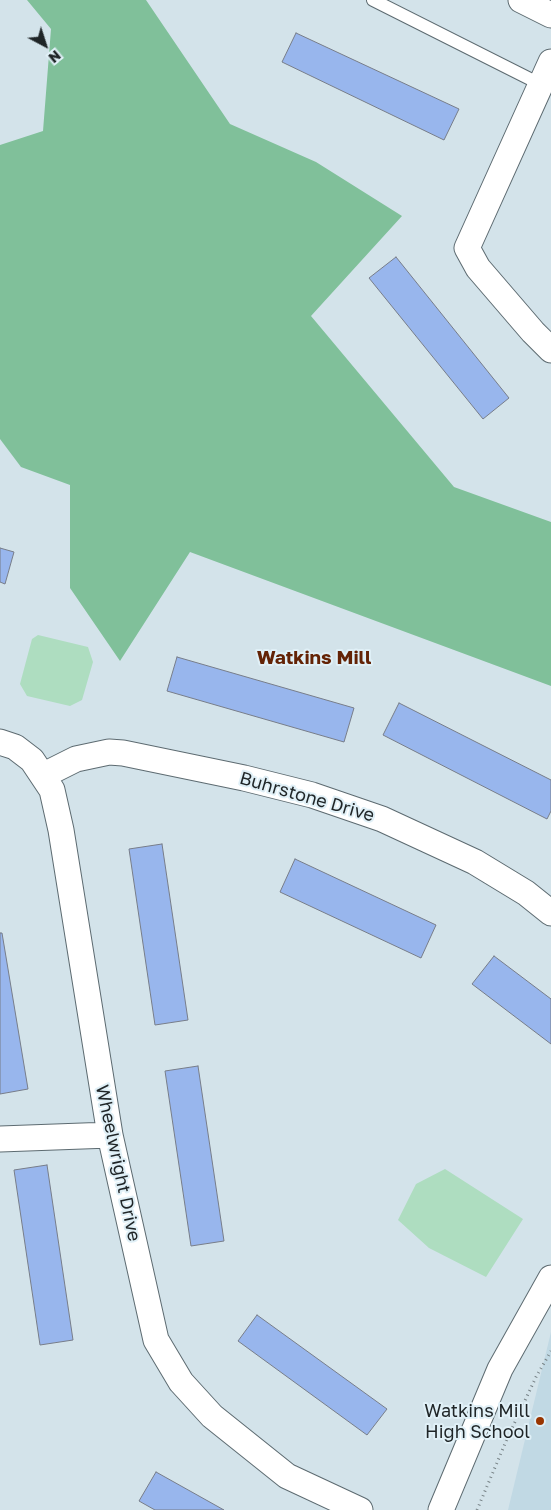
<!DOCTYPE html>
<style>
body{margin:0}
#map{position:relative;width:551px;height:1510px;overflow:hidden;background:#d3e3ea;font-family:"Golos Text",sans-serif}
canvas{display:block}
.north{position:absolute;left:20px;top:20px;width:50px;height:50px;-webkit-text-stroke:4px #e0f0f7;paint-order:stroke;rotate:140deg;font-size:14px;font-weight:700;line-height:20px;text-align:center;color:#1f2527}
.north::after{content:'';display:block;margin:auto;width:18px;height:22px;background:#1f2527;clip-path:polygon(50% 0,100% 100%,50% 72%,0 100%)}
</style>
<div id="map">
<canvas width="551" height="1510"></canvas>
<div class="north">N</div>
</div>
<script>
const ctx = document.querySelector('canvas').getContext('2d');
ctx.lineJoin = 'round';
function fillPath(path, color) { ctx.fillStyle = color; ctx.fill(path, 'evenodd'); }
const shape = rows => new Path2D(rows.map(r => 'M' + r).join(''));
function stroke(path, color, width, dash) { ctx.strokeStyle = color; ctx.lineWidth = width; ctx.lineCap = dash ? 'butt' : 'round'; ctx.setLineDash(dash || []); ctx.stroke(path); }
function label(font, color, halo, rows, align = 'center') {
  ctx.font = font + ' "Golos Text",sans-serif'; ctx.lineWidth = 4; ctx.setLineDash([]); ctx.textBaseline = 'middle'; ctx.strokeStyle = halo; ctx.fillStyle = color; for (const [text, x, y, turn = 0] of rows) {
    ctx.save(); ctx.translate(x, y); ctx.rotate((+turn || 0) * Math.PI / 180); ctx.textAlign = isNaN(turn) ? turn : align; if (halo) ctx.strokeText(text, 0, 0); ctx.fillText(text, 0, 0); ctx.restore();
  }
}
const built = shape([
 [551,1332,551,1510,508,1510]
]);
const green = shape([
 [38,635,88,647,93,662,82,700,70,706,27,696,20,684,32,639],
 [445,1169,523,1219,486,1277,429,1248,398,1220,416,1184]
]);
const forest = shape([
 [27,0,146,0,230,124,316,162,402,216,311,316,454,487,551,522,551,686,190,552,120,661,70,588,70,485,21,467,0,439,0,145,43,131,51,29]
]);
const building = shape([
 [296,33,459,109,444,140,282,62,296,33],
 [396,257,509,398,483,419,369,278,396,257],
 [0,548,14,552,5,584,0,582,0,548],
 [177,657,354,708,344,742,167,691,177,657],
 [399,703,551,780,551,811,547,819,383,735,399,703],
 [162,844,188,1020,155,1025,129,849,162,844],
 [295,859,436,925,421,958,280,892,295,859],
 [0,933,2,933,28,1089,0,1094,0,933],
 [494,956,551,999,551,1044,472,984,494,956],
 [198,1066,224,1241,191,1246,165,1071,198,1066],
 [47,1165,73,1340,40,1345,14,1170,47,1165],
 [257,1315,387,1409,367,1435,238,1341,257,1315],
 [156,1472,224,1510,155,1510,139,1501,156,1472]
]);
const path = shape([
 [477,1510,507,1439,536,1377,551,1351]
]);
const lane = shape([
 [373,0,540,84]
]);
const street = shape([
 [521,0,551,15],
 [551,62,467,248,478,268,533,332,551,350],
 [0,742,15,747,32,760,52,790,61,830,110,1135,156,1340,181,1382,212,1416,287,1476,360,1510],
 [44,775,76,759,109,752,123,753,244,778,312,795,382,819,475,862,526,893,551,913],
 [0,1139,110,1135],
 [441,1510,500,1369,551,1278]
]);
const markers = [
 [540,1421,5,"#993500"]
];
const streetNames = [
 ["Buhrstone Drive",307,797,16],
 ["Wheelwright Drive",118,1163,78]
];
const poiNames = [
 ["Watkins Mill",530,1411],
 ["High School",530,1432]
];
const neighbourhoodNames = [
 ["Watkins Mill",314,658]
];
fillPath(built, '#c1d9e4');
fillPath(green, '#aeddc0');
fillPath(forest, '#80c09a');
fillPath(building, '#98b6ed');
stroke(building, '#777d89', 1);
stroke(lane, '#5d6b71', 14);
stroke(street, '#5d6b71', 27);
stroke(path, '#778286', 3, [1, 4]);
stroke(lane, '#fff', 12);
stroke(street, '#fff', 25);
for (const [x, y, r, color] of markers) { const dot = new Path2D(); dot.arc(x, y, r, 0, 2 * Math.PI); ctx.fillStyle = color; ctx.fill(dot); stroke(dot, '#e0f0f7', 2); }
label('18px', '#1f2527', '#e0f0f7', streetNames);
label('18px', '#1f2527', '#e0f0f7', poiNames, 'right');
label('bold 19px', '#632306', '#e0f0f7', neighbourhoodNames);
</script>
